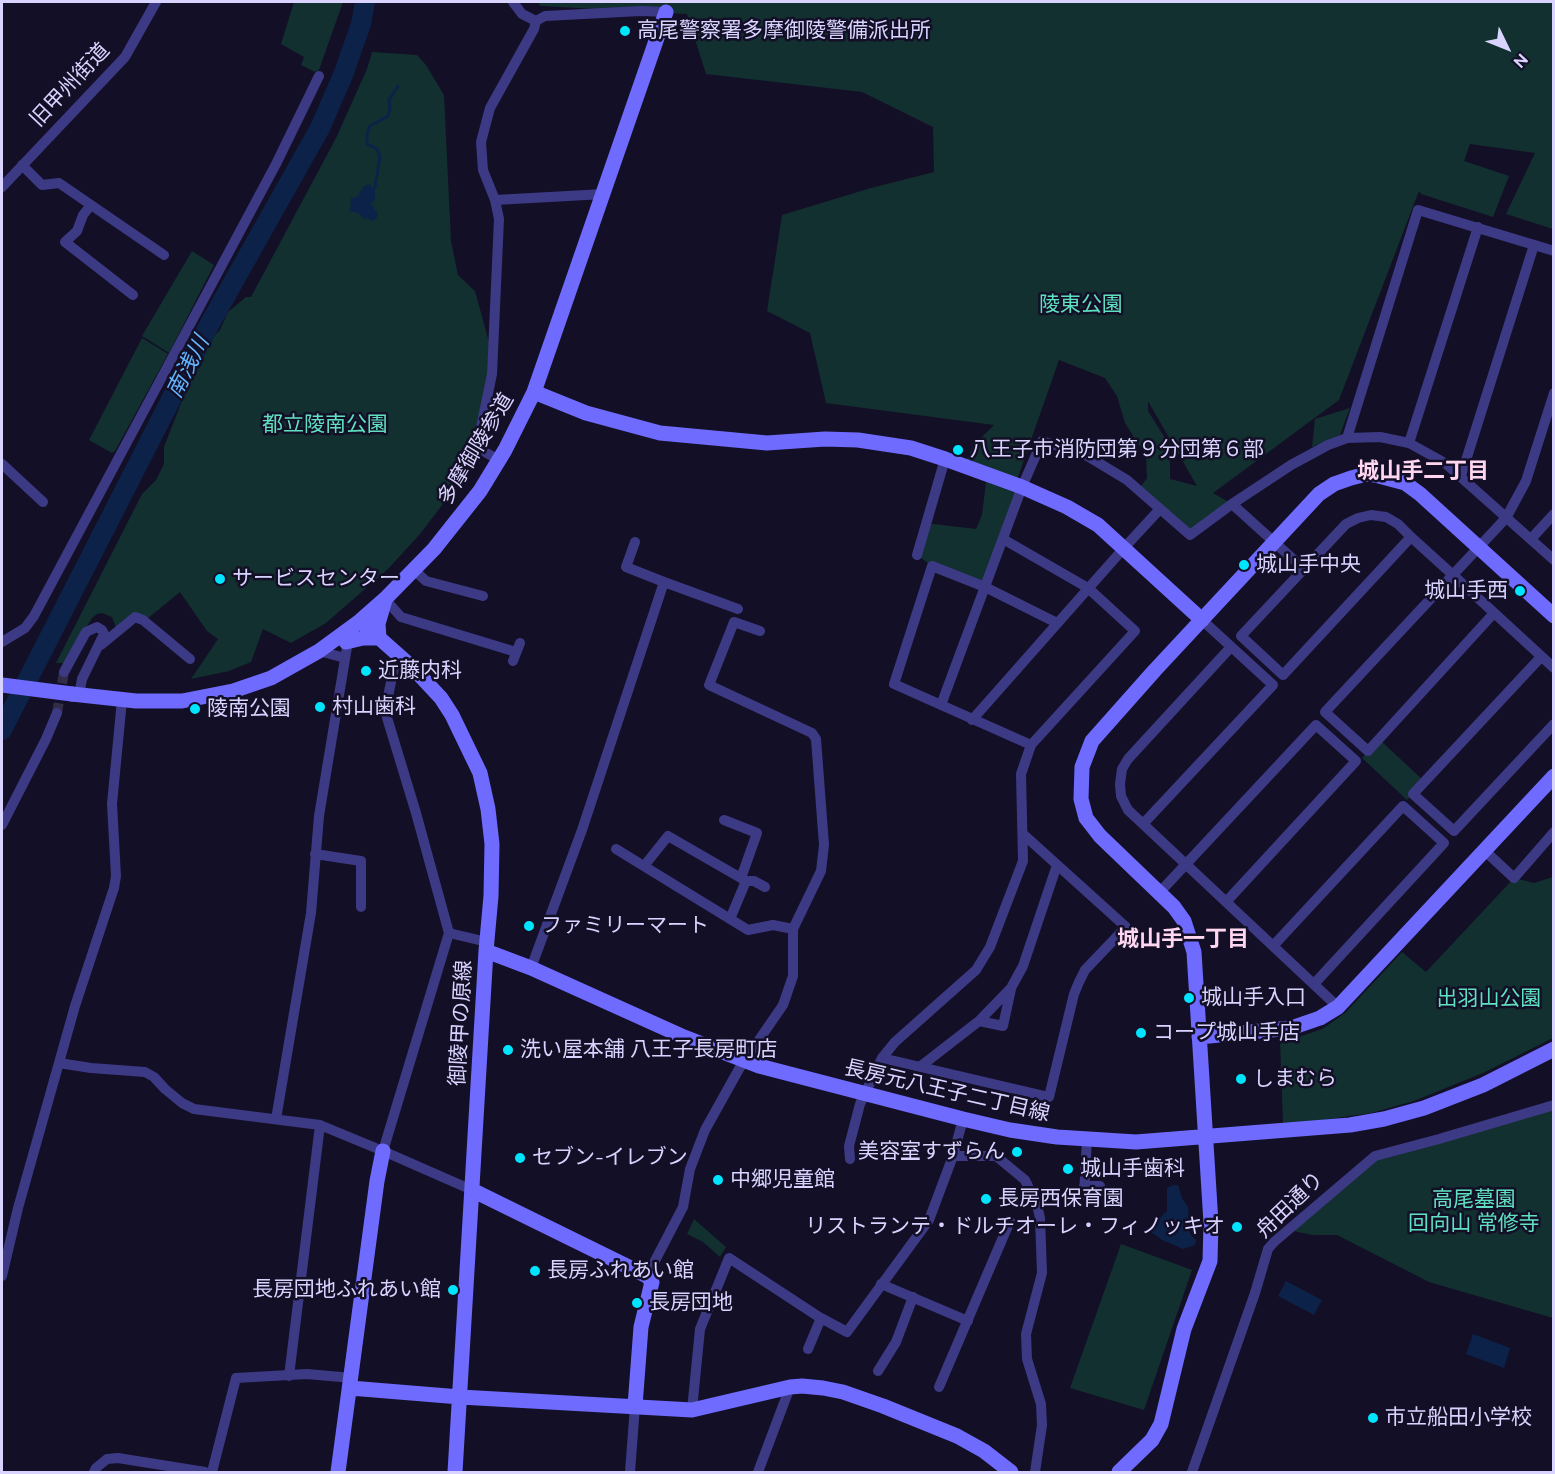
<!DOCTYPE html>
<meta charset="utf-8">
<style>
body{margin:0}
#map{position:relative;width:1555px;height:1474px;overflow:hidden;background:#130f26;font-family:Raleway,sans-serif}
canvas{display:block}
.frame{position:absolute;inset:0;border:3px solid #d9d4ff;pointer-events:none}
.north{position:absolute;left:1477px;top:18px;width:60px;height:60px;-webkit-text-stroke:4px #130f26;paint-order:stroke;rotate:133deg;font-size:16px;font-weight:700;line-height:24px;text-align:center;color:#d9d4ff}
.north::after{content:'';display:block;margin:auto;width:21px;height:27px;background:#d9d4ff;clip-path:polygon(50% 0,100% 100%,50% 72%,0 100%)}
</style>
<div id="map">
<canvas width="1555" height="1474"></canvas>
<div class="frame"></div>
<div class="north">N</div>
</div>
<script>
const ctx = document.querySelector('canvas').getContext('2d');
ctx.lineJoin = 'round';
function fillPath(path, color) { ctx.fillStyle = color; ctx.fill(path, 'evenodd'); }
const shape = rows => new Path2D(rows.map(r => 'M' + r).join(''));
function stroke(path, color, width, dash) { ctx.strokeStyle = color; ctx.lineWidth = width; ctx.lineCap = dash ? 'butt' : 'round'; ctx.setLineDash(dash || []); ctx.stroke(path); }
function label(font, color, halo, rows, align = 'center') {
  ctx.font = font + ' Raleway,"Noto Sans JP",sans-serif'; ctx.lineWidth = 5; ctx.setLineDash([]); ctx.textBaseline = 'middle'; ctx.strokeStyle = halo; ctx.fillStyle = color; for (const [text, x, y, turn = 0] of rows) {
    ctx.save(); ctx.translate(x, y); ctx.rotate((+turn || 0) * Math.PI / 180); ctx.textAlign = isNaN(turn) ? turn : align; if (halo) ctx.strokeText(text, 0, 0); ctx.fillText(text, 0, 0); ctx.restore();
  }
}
const green = shape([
 [294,2,343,2,319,70,315,72,301,65,304,57,281,44],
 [537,2,1553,2,1553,229,1506,214,1535,153,1470,144,1464,161,1509,176,1493,217,1421,194,1419,191,1339,400,1213,493,1232,504,1190,535,1138,490,1147,478,1146,456,1125,423,1117,396,1105,378,1059,360,1017,480,966,461,973,446,994,425,826,403,810,333,767,311,782,215,871,188,934,172,933,127,862,92,706,74,687,14,541,6],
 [1148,402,1149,403,1197,486,1170,479,1170,446,1148,411],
 [372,52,417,55,426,65,444,95,451,241,458,275,475,291,489,342,487,375,472,451,478,454,446,500,420,534,389,568,326,623,291,643,263,629,251,662,229,671,191,679,218,639,207,631,180,592,147,619,116,628,112,617,102,613,97,614,92,618,64,663,56,663,142,494,156,480,164,464,164,447,189,383,189,374,206,344,220,330,228,312,246,297,251,297,336,138,367,69],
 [192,251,214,265,169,353,142,336],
 [142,338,168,354,115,451,112,453,89,440],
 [1350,408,1340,435,1312,447,1315,419],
 [986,482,1019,494,985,587,932,566,917,555,926,523,976,529,982,515],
 [1379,739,1425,782,1407,800,1362,758],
 [1553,877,1553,1038,1483,1073,1414,1101,1371,1113,1307,1122,1283,1123,1280,1040,1296,1038,1322,1029,1331,1023,1346,1012,1402,952,1426,972,1514,878,1534,883],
 [1553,1105,1553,1318,1429,1282,1337,1235,1313,1235,1288,1230,1375,1156],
 [694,1219,726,1247,720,1257,703,1242,687,1234],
 [1121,1244,1192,1270,1144,1410,1070,1388]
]);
const water = shape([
 [370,184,372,188,375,187,375,200,371,204,378,214,376,219,371,221,367,218,365,220,358,213,350,211,351,198,357,197,364,186],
 [1173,1185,1178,1185,1182,1198,1188,1207,1190,1234,1196,1240,1195,1245,1183,1249,1162,1240,1151,1232,1151,1227,1167,1211,1167,1188],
 [1286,1281,1322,1300,1314,1315,1278,1296],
 [1473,1334,1510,1348,1504,1368,1466,1354]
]);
const stream = shape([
 [375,187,380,157,377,149,367,144,367,134,370,126,388,116,390,108,389,100,398,86]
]);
const river = shape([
 [2,730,208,327,320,128,343,75,361,24,365,2]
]);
const streetTunnel = shape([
 [57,713,64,672]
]);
const street = shape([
 [513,2,522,14,536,21,545,16,641,11,666,12],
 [22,165,42,185,59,183,164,255],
 [2,187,125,57,156,2],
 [495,200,604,194],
 [91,205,83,215,77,231,65,242,133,295],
 [1347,438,1418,210,1554,251],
 [1409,443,1478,227],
 [499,460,483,451,478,442,492,374,499,219,495,200,483,170,481,142,490,108,534,29,536,21],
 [2,464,43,502],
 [1461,476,1534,245],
 [1232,504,1304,569],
 [1411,537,1283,675,1241,636,1346,524,1358,518,1371,515,1386,517,1398,524,1411,537,1453,575,1554,668],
 [1531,539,1554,514],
 [917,555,945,459],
 [414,570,426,581,483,596],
 [664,582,738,609],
 [385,599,401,617,516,652],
 [1494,613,1368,751,1325,712,1506,518,1526,481,1554,393],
 [2,642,25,628,34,616,276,164,319,76],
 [101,645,135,617,143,620,190,659],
 [1231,647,1128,759,1122,769,1120,784,1121,796,1128,810,1143,824,1338,1007],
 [319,651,345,658],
 [1541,657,1413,794,1454,831,1554,724],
 [513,661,520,643],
 [64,672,86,632,97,627,102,630,104,634,82,679,79,695],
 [941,705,1022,487,1042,441,1084,454,1127,480,1190,535,1232,504,1291,465,1328,445,1347,438,1380,437,1409,443,1445,463,1554,560],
 [972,720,1124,548,1160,509],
 [1031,745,894,684,932,566,985,587,1057,623],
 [724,820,757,833,741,878],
 [1143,824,1273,685,1202,620],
 [2,825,46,739,57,713],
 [616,849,748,930,773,925,793,929],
 [1484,850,1514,878,1554,832],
 [315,854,361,861,361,907],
 [644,866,668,836,746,881,730,919],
 [746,881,754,881,765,887],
 [1159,893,1316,725,1356,761,1226,902],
 [449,933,487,942],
 [1273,946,1403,806,1444,843,1314,984],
 [531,968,582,830,664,582,626,567,635,542],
 [979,1021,1003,1026,1011,989],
 [882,1058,1049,1097,1074,994,1079,982,1085,970,1126,927,1023,834],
 [59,1063,91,1068,145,1072,154,1077,165,1089,182,1103,194,1109,320,1125,383,1151,472,1190],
 [921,1066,979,1021,1011,988,1023,966,1057,865],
 [276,1119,311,913,319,816,347,647,346,642,343,638],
 [383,1151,449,933,416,813,385,711,397,653],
 [953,1156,996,1156,1025,1180,1037,1205,1040,1218,1042,1273,1026,1334,1027,1359,1041,1404,1042,1425,1035,1472],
 [850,1159,849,1146,860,1104,882,1058,895,1042,976,970,990,947,1023,861,1021,774,1031,745,1135,631,1088,588,1003,539],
 [1084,1186,1100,1186],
 [1084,1195,1087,1139],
 [2,1276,18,1208,75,1006,114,888,116,876,112,804,122,700],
 [647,1276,683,1207,690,1169,705,1130,739,1069,783,1005,793,976,793,929,821,871,824,845,816,739,812,733,709,685,734,622,760,631],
 [881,1284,968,1321],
 [808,1349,821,1318],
 [878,1371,896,1342,913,1297],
 [289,1376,320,1125],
 [939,1387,1010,1221],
 [692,1410,700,1329,729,1258,819,1317,847,1332,929,1220,953,1156,963,1119],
 [94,1472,96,1468,107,1459,118,1458,205,1472],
 [212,1472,236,1378,307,1374,352,1378],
 [630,1472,635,1406],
 [758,1472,790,1387],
 [1192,1472,1255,1293,1268,1249,1274,1242,1375,1156,1439,1139,1554,1105]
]);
const secondary = shape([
 [534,392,586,413,660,433,767,443,825,439,858,440,911,448,945,459,1022,487,1067,507,1098,525,1202,620],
 [360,621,412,667,441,698,452,715,480,773,488,809,492,844,491,896,486,951,455,1472],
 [346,642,363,638,379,638,378,624,385,600],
 [72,694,136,701,182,701,233,691,271,678,319,651,360,621,385,599,434,549,480,491,505,450,534,392,666,12],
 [486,951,531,968,684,1037,759,1066,963,1119,1010,1130,1057,1137,1136,1142,1350,1125,1384,1119,1424,1108,1483,1085,1554,1049],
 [1199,1037,1291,1028,1320,1018,1338,1007,1554,776],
 [472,1190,647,1276,652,1282,641,1327,635,1406],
 [350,1388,460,1397,692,1410,790,1387,802,1386,823,1388,843,1392,883,1406,957,1436,984,1451,1011,1472],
 [338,1472,377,1181,383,1151],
 [1119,1472,1152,1440,1161,1424,1184,1329,1210,1261,1211,1223,1194,952,1184,921,1174,907,1100,836,1086,818,1081,799,1082,767,1092,741,1155,670,1319,494,1334,484,1351,478,1367,474,1375,475,1405,483,1420,494,1554,616]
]);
const secondaryBridge = shape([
 [2,685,72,694]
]);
const markers = [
 [625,31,6,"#00e5ff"],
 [958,450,6,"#00e5ff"],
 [1244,565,6,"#00e5ff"],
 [220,579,6,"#00e5ff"],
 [1520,591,6,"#00e5ff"],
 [366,671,6,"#00e5ff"],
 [320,707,6,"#00e5ff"],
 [195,709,6,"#00e5ff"],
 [529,926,6,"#00e5ff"],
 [1189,998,6,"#00e5ff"],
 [1141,1033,6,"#00e5ff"],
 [508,1050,6,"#00e5ff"],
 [1241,1079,6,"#00e5ff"],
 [1017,1152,6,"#00e5ff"],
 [520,1158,6,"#00e5ff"],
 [1068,1169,6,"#00e5ff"],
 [718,1180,6,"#00e5ff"],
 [986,1199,6,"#00e5ff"],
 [1237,1227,6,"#00e5ff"],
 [535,1271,6,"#00e5ff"],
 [453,1290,6,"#00e5ff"],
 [637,1303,6,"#00e5ff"],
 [1373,1418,6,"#00e5ff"]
];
const poiNames = [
 ["高尾警察署多摩御陵警備派出所",637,31],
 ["八王子市消防団第９分団第６部",970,450],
 ["城山手中央",1256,565],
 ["サービスセンター",232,579],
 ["城山手西",1508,591,"right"],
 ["近藤内科",378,671],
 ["村山歯科",332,707],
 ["陵南公園",207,709],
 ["ファミリーマート",541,926],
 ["城山手入口",1201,998],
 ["コープ城山手店",1153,1033],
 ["洗い屋本舗 八王子長房町店",520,1050],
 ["しまむら",1253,1079],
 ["美容室すずらん",1005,1152,"right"],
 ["セブン-イレブン",532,1158],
 ["城山手歯科",1080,1169],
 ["中郷児童館",730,1180],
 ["長房西保育園",998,1199],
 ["リストランテ・ドルチオーレ・フィノッキオ",1225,1227,"right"],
 ["長房ふれあい館",547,1271],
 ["長房団地ふれあい館",441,1290,"right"],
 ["長房団地",649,1303],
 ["市立船田小学校",1385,1418]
];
const streetNames = [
 ["旧甲州街道",70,85,-47],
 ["多摩御陵参道",476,449,-59],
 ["御陵甲の原線",461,1023,-87],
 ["長房元八王子二丁目線",947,1091,13],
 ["舟田通り",1290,1205,-44]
];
const parkNames = [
 ["陵東公園",1081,305],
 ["都立陵南公園",325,425],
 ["出羽山公園",1489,999],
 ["高尾墓園",1474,1200],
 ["回向山 常修寺",1474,1224]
];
const waterNames = [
 ["南浅川",188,367,-63]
];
const neighbourhoodNames = [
 ["城山手二丁目",1423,471],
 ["城山手一丁目",1183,939]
];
fillPath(green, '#12302f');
fillPath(water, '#0c2248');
stroke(stream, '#0c2248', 3);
stroke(river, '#0c2248', 20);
stroke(streetTunnel, '#312d47', 10, [10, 5]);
stroke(street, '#3d3a85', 10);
stroke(secondary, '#6f6bff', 15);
stroke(secondaryBridge, '#6f6bff', 15);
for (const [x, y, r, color] of markers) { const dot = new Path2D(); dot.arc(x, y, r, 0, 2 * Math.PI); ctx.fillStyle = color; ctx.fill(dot); stroke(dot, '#130f26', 2); }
label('21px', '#d9d4ff', '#130f26', poiNames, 'left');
label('21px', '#d9d4ff', '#130f26', streetNames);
label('21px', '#5fe0c0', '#130f26', parkNames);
label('italic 22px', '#62b6ff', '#130f26', waterNames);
label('bold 22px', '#ffd6f0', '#130f26', neighbourhoodNames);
</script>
